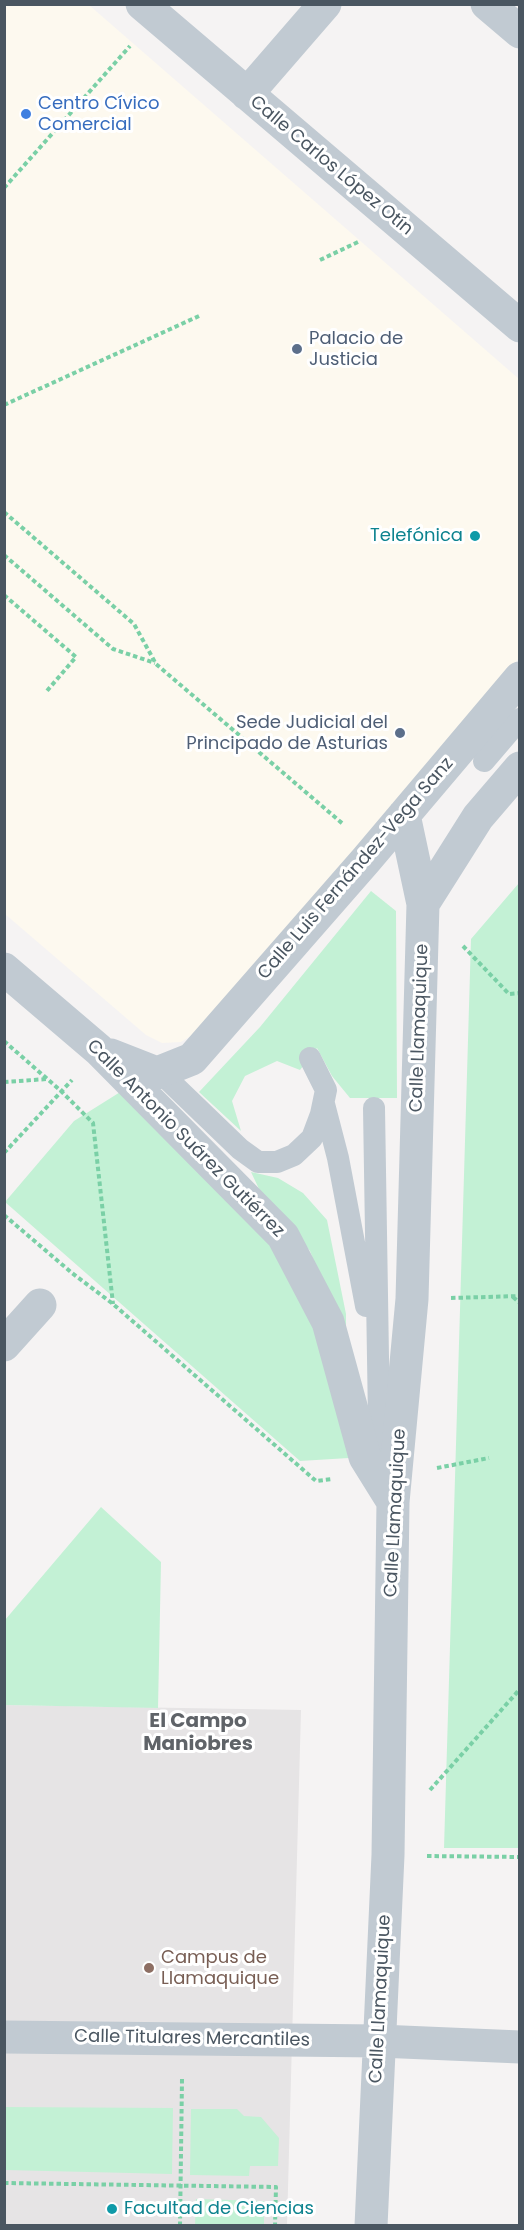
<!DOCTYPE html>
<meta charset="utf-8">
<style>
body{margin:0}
#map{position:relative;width:524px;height:2230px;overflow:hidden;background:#f5f3f3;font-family:Poppins,sans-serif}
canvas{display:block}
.frame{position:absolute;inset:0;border:6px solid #4a5661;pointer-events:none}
</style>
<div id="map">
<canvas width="524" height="2230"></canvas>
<div class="frame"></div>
</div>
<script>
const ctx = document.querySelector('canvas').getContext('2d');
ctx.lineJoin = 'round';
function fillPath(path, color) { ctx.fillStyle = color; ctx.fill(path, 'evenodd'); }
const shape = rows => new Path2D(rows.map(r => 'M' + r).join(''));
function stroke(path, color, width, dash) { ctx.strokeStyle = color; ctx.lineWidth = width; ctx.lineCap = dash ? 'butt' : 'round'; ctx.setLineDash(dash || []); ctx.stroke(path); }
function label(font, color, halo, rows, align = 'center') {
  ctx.font = font + ' Poppins,sans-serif'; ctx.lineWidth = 6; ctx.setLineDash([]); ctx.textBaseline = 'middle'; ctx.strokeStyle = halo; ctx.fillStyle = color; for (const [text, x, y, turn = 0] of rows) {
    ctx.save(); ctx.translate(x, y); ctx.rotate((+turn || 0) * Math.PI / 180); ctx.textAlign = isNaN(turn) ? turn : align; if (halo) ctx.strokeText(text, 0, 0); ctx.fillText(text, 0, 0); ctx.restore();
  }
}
const commercial = shape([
 [5,5,89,5,519,379,519,658,200,1030,181,1042,162,1043,146,1035,5,914]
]);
const education = shape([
 [5,1705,301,1710,287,2225,5,2226]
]);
const green = shape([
 [519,883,519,1848,444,1848,471,939],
 [371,891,396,911,397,1098,350,1098,332,1076,317,1048,300,1070,277,1061,245,1076,232,1101,241,1131,199,1092,260,1027],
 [133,1084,283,1236,365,1457,300,1461,5,1202,74,1121],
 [251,1172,278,1178,303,1193,327,1220,346,1314,346,1342,310,1251,259,1189],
 [101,1507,161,1562,158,1708,5,1705,5,1620],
 [5,2107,173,2108,172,2174,5,2170],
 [191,2109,237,2109,244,2116,261,2117,279,2138,278,2166,250,2166,249,2176,190,2175],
 [196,2199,264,2201,264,2225,195,2225]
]);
const path = shape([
 [4,188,130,46],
 [320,260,358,242],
 [4,405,199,316],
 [4,512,134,624,156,664,343,824],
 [4,555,113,649,155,663],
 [4,595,76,657,46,692],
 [463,946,509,994,520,993],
 [4,1041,61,1091,93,1123,113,1304],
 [4,1082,47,1079],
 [4,1153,72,1080],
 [4,1215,72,1273,113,1304,316,1481,332,1479],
 [513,1297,520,1303],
 [451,1298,520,1296],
 [437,1468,489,1458],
 [430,1790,520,1689],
 [427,1856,520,1857],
 [4,2183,276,2187,275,2226],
 [180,2226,182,2079]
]);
const lane = shape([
 [484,761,520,719],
 [160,1072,240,1149,258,1162,277,1162,294,1155,312,1138,321,1114,326,1090,310,1058],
 [324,1104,338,1158,366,1306],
 [374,1108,379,1420,387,1468]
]);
const street = shape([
 [142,4,520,326],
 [487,4,520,32],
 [247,94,325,4],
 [404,815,423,904],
 [4,969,99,1050,283,1236,328,1322,365,1457,393,1502],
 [111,1055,157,1073,192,1059,366,860,520,678],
 [4,1345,40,1305],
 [4,2037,379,2041,520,2047],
 [371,2226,388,1855,393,1502,412,1299,423,904,478,817,520,768]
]);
const markers = [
 [26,114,6,"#3f7fe0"],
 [297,349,6,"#5c6f8a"],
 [475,536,6,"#0f9aa8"],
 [400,733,6,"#5c6f8a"],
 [149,1968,6,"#8d6e63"],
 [112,2209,6,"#0f9aa8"]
];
const shopNames = [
 ["Centro Cívico",38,104],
 ["Comercial",38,125]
];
const streetNames = [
 ["Calle Carlos López Otín",331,166,40],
 ["Calle Luis Fernández-Vega Sanz",356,869,-49],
 ["Calle Llamaquique",420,1028,-88],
 ["Calle Antonio Suárez Gutiérrez",185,1139,45],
 ["Calle Llamaquique",396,1513,-87],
 ["Calle Llamaquique",381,1999,-87],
 ["Calle Titulares Mercantiles",192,2039,1]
];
const serviceNames = [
 ["Palacio de",309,339],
 ["Justicia",309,360],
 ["Sede Judicial del",388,723,"right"],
 ["Principado de Asturias",388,744,"right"]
];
const cultureNames = [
 ["Telefónica",463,536],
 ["Facultad de Ciencias",124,2209,"left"]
];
const educationNames = [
 ["Campus de",161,1958],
 ["Llamaquique",161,1979]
];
const neighbourhoodNames = [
 ["El Campo",198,1722],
 ["Maniobres",198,1745]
];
fillPath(commercial, '#fdf9ef');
fillPath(education, '#e6e4e5');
fillPath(green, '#c3f1d5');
stroke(path, '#7ad0a6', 4, [4.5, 3]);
stroke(lane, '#c1cad2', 22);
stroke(street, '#c1cad2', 33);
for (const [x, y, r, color] of markers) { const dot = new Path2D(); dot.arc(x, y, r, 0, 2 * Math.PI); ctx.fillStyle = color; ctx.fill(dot); stroke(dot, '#fff', 2); }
label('18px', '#366cbe', '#fff', shopNames, 'left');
label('18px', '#4a5661', '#fff', streetNames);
label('18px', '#4e5e75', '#fff', serviceNames, 'left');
label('18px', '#0d838f', '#fff', cultureNames, 'right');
label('18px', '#785e54', '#fff', educationNames, 'left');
label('bold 20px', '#5f6368', '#fff', neighbourhoodNames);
</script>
